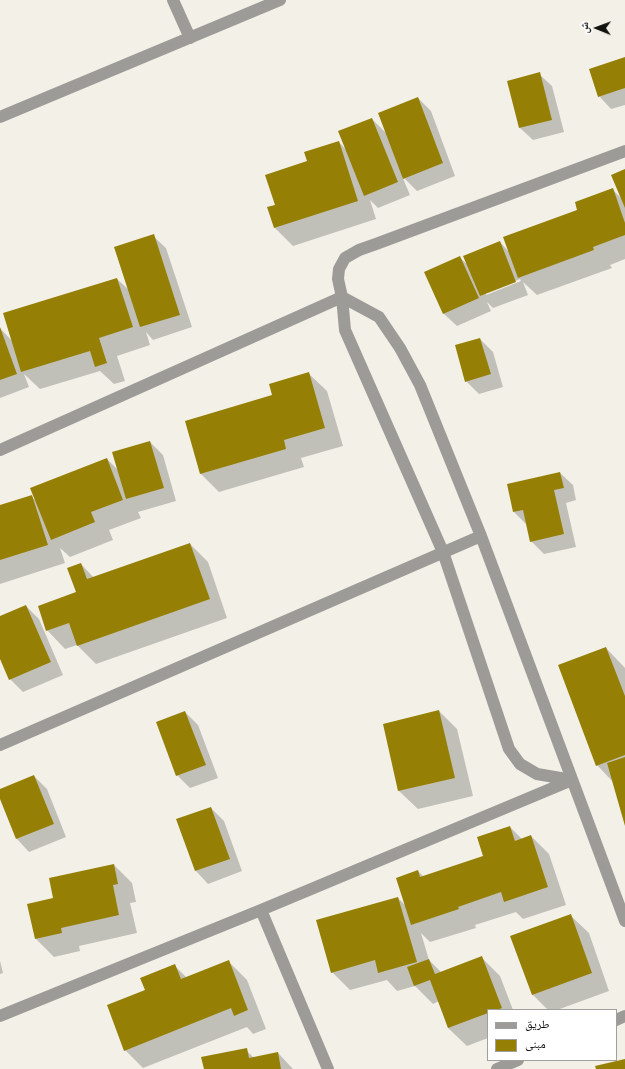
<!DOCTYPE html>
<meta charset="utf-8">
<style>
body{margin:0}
#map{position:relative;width:625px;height:1069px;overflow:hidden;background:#f2f0e7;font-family:Raleway,"Noto Naskh Arabic",sans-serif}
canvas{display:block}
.legend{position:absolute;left:487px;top:1009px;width:130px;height:52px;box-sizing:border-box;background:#fff;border:1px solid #a0a09f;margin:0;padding:5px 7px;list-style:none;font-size:12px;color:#12120f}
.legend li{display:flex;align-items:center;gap:8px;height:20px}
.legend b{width:20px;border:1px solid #a0a09f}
.north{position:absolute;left:577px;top:8px;width:40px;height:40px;-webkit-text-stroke:3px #fff;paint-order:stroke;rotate:271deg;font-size:11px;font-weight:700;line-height:16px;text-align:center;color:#12120f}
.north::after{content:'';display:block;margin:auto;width:14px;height:18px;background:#12120f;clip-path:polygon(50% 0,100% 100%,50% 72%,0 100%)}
</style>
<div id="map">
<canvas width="625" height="1069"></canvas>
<ul class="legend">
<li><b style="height:5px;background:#9c9b97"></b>طريق</li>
<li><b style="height:11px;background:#958005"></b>مبنى</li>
</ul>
<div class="north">ش</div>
</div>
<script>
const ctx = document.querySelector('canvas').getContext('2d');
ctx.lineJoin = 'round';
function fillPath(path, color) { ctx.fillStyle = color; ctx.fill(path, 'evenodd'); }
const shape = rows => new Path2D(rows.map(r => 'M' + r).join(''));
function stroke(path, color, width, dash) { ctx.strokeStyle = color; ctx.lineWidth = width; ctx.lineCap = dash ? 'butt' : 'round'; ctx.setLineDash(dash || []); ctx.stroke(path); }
const shadow = shape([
 [625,58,625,105,611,109,599,96],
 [539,74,552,86,564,132,533,140,520,128],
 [418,98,431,111,455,176,417,191,402,176,410,195,378,208,370,200,376,219,293,246,275,228,268,208,276,206,308,162,339,142,347,151,372,119,388,135],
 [625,170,625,259,610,265,612,268,537,295,523,282,528,295,493,308,487,302,491,311,457,326,444,314,425,272,459,257,469,266,500,242,509,252,613,190,622,199],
 [520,279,521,281,486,295,486,293],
 [153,236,166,248,192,327,153,340,146,332,150,345,117,356,125,381,114,384,100,371,40,389,24,374,29,387,0,398,0,328,12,341,117,279,129,290],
 [480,339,493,352,503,387,479,394,466,381],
 [308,373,327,391,343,446,301,458,304,467,219,492,201,474,186,421,274,396],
 [150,442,163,455,176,501,138,512,141,518,109,530,113,540,70,557,60,548,65,563,0,584,0,506,31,496,37,502,107,459,118,470],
 [560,473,573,485,576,500,566,503,576,547,544,554,531,541,526,524,514,512],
 [190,544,208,562,227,618,96,664,77,645,65,649,47,630,77,593,81,564,94,578],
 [26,606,39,619,63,675,23,692,10,679,0,656,0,617],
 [606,648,625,668,625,824,613,782,597,765],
 [439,711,457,729,473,796,418,809,399,791,384,724],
 [185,712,198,725,218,778,190,788,177,775],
 [34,776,47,789,66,837,29,852,17,839,0,797,0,790],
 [211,808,224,821,242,871,208,884,196,871],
 [510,827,522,839,531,836,549,854,566,905,523,919,516,912,475,925,476,928,430,942,421,933,429,960,442,973,482,958,500,976,513,1010,488,1010,488,1038,467,1046,448,1028,439,1001,433,1004,415,986,397,991,387,980,350,990,332,972,398,898,406,906,418,871,424,877,484,857],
 [114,865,132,883,136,902,130,903,137,933,79,946,80,951,54,957,36,939,54,899],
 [570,915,589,933,609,991,557,1010,548,1010,532,994],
 [0,961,3,973,0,974],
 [228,961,247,980,266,1029,253,1034,247,1027,143,1068,125,1050,175,966,187,978],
 [246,1050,254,1058,278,1053,293,1069,205,1069]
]);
const building = shape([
 [625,57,625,88,598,97,589,69],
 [540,72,552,120,519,128,507,81],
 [418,97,443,163,403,179,378,113],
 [372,118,398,182,364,196,338,131],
 [339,141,358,201,274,228,267,207,275,205,265,175,307,161,304,152],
 [625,169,625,208,611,175],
 [613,188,625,223,625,235,593,247,594,250,518,278,503,237,577,210,575,202],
 [154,234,180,315,140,327,114,247],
 [500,241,516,282,480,296,463,256],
 [460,256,479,298,443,314,424,272],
 [117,278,133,327,99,338,107,363,95,367,90,351,21,372,3,313],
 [0,327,17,374,0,380],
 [480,338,491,374,465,382,455,345],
 [309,372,325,428,284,440,286,449,200,474,185,421,272,395,269,384],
 [150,441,164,488,126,499,112,452],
 [107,458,123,500,91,512,95,522,51,540,30,488],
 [560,472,564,488,554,490,564,534,530,542,523,510,513,512,507,484],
 [32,495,48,545,0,560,0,505],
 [190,543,210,599,77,646,69,623,46,631,38,606,76,592,67,568,81,563,87,579],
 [26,605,51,662,9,680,0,659,0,616],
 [606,647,625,696,625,755,596,766,558,665],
 [439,710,455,778,398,791,383,724],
 [185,711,206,765,176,776,156,722],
 [625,757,625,826,607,763],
 [34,775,54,824,16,839,0,799,0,789],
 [211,807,230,859,195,871,176,819],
 [510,826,515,841,531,835,548,887,504,902,501,892,458,907,459,909,411,925,396,878,418,870,420,877,483,856,477,837],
 [114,864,118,884,113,885,119,915,61,928,62,933,35,939,27,904,53,898,49,878],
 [398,897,417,962,378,973,375,960,331,973,316,920],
 [571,914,592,973,532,995,510,936],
 [482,956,502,1008,497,1010,488,1010,488,1013,448,1028,430,980,414,986,407,967,429,959,435,974],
 [229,960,248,1010,234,1016,231,1008,124,1051,107,1005,145,990,140,978,175,964,181,979],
 [247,1048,249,1058,278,1052,281,1069,204,1069,201,1057],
 [625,1059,625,1069,596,1069,595,1066]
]);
const street = shape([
 [173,0,190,38],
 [0,117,280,0],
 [342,297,379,317,400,348,420,385,481,536,625,921],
 [0,450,342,297],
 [0,745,481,536],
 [572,780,537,774,520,764,509,749,443,552,345,330,342,297,338,279,339,269,345,258,359,250,376,244,625,151],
 [261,910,328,1069],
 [0,1016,261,910,572,780],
 [616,1020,625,1016],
 [497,1069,518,1060]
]);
fillPath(shadow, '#0003');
fillPath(building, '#958005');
stroke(street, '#9c9b97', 12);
</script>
